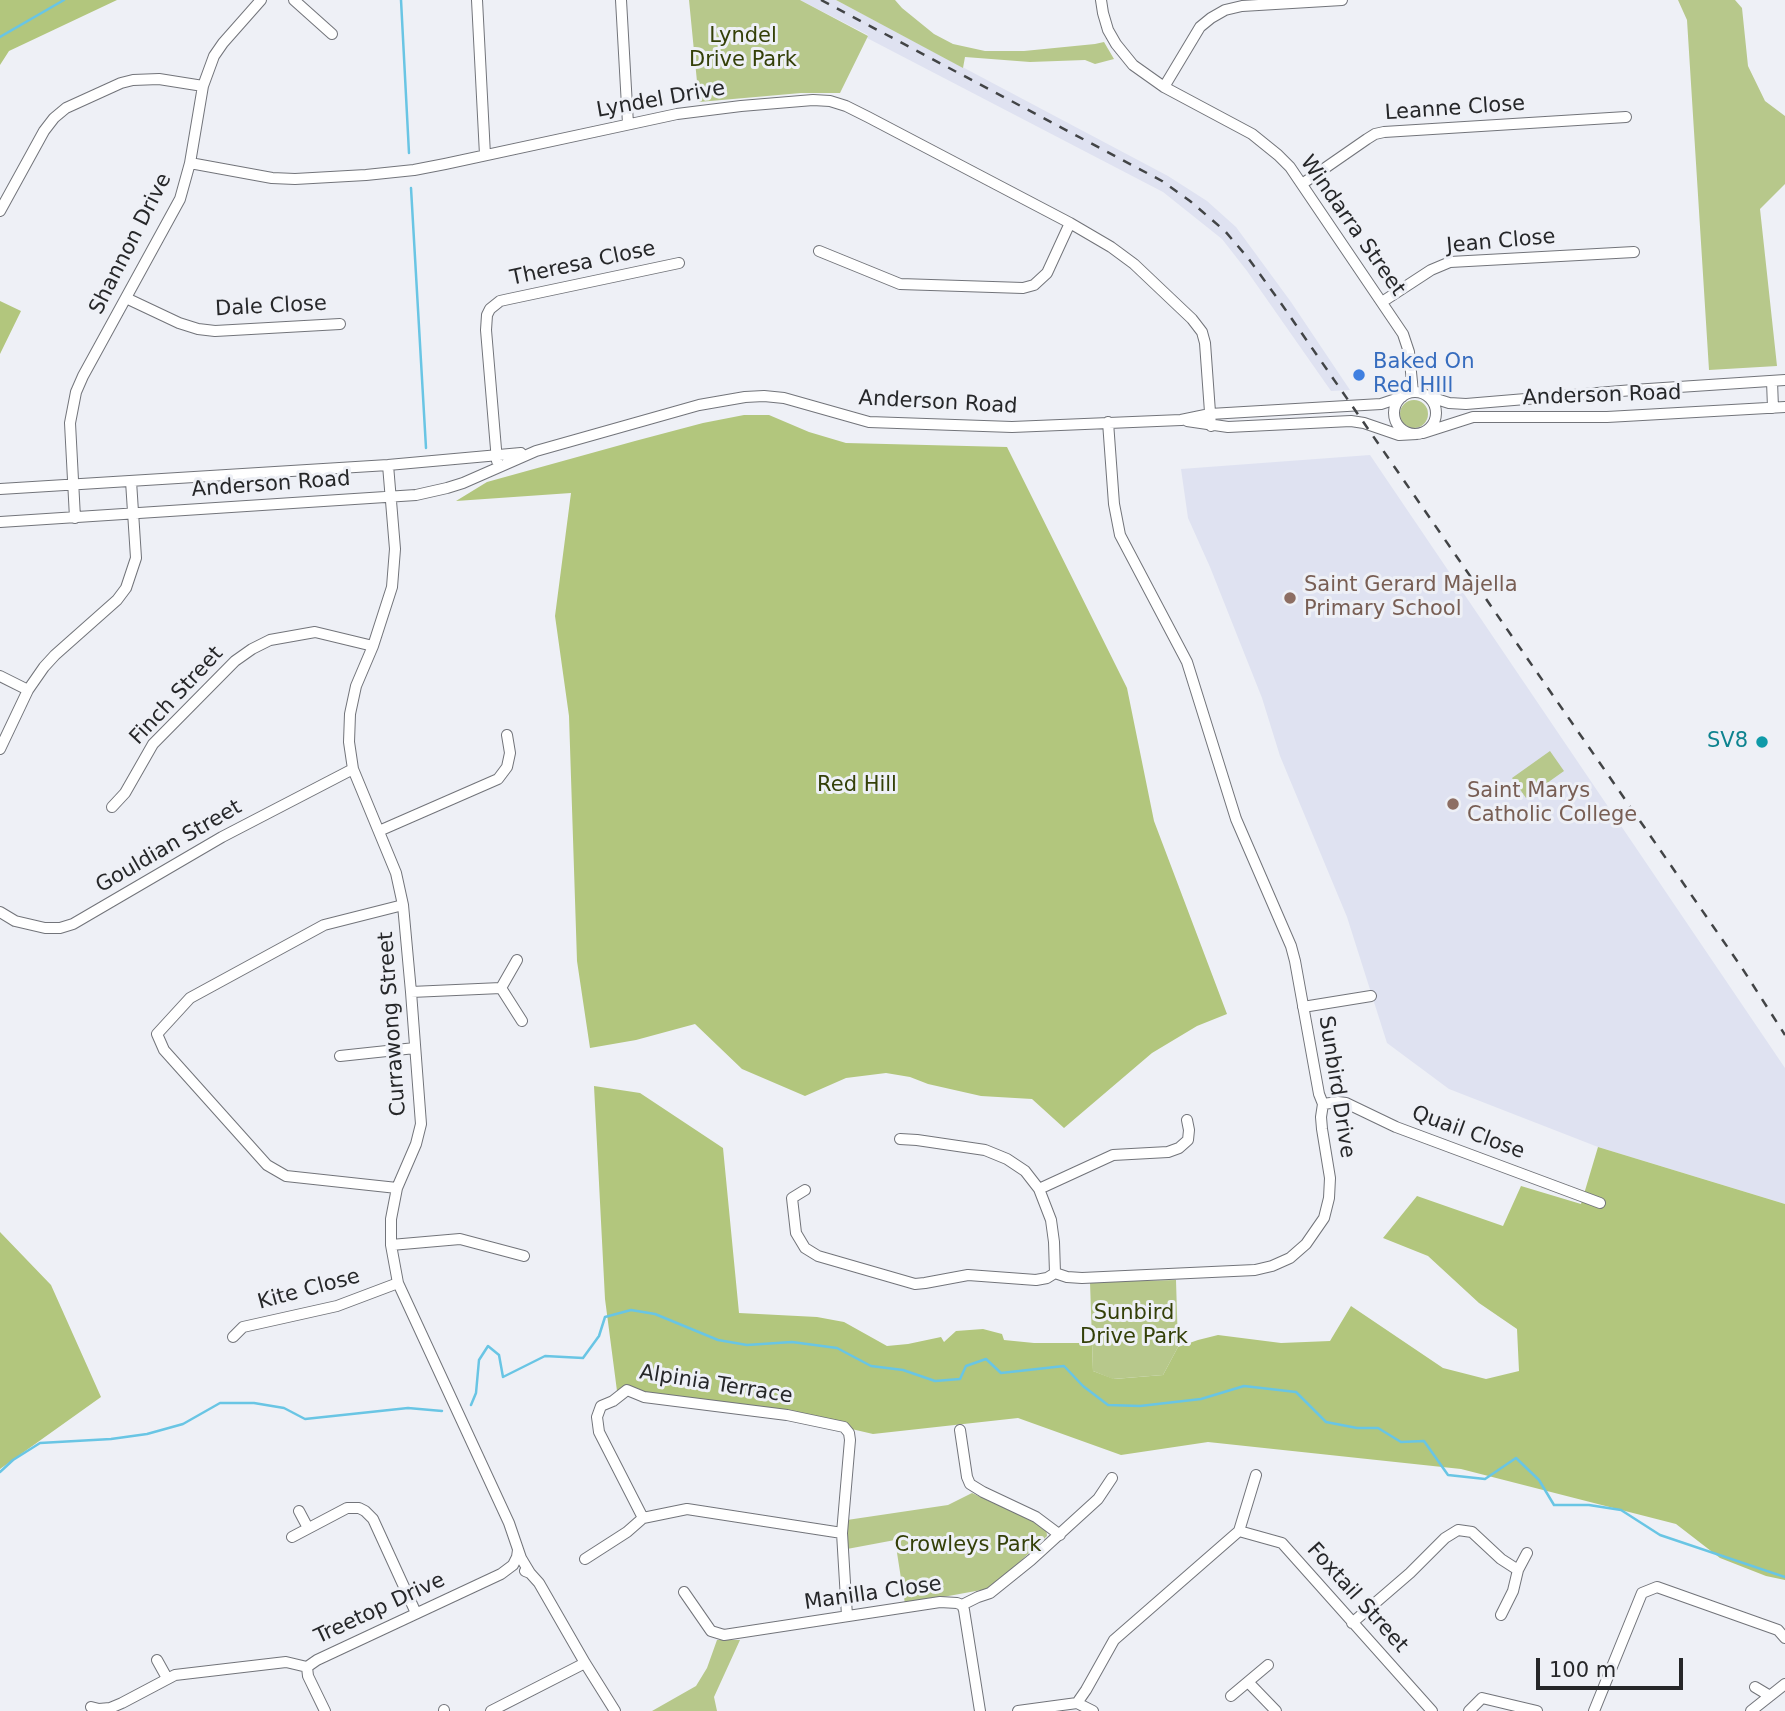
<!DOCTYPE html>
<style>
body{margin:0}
#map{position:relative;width:1785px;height:1711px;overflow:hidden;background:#eef0f6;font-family:"DejaVu Sans",sans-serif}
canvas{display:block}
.scale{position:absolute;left:1536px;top:1658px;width:147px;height:32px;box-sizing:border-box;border:4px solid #262729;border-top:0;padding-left:9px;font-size:21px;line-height:24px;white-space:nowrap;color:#262729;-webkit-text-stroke:5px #eef0f6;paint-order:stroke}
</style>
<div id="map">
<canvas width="1785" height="1711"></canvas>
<div class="scale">100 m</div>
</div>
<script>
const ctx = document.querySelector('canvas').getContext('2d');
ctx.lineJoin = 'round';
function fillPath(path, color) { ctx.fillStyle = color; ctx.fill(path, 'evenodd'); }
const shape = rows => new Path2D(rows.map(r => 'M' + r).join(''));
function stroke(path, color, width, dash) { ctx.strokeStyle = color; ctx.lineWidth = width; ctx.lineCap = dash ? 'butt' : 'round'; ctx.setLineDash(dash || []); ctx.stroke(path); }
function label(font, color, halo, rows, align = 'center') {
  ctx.font = font + ' "DejaVu Sans",sans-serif'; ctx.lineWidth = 6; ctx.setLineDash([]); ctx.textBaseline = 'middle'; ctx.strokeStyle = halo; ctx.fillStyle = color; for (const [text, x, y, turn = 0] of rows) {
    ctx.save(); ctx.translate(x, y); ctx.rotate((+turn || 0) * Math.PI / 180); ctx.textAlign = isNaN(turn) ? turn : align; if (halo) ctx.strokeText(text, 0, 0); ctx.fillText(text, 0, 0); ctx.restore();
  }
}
const built = shape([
 [800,0,836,0,1168,176,1207,201,1236,227,1291,302,1350,390,1331,391,1247,271,1222,239,1163,192,867,38,868,35],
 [1370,455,1785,1068,1785,1204,1598,1147,1449,1089,1387,1043,1347,917,1280,756,1262,698,1210,567,1188,518,1181,469]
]);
const green = shape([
 [689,0,800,0,868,36,840,93,801,93,699,102],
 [836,0,895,0,902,8,934,34,953,44,985,51,1024,51,1095,44,1104,42,1114,59,1095,64,1085,60,1030,62,965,57,963,68],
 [1678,0,1735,0,1742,8,1748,66,1765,101,1785,116,1785,184,1760,209,1777,366,1709,370,1687,20],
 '1400 414a14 14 0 1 1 28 0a14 14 0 1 1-28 0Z',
 [1550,751,1564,771,1526,798,1512,778],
 [1176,1280,1178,1347,1163,1375,1113,1379,1093,1371,1090,1282],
 [972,1493,1046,1527,1047,1536,992,1588,905,1604,895,1540,847,1549,847,1520,948,1505],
 [717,1640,740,1640,714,1697,717,1711,652,1711,696,1686,707,1668]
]);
const forest = shape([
 [0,0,117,0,9,51,0,65],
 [0,301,21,311,0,354],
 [744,415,769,415,809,432,846,443,1007,447,1127,688,1154,821,1227,1014,1197,1026,1152,1053,1064,1128,1032,1099,981,1096,928,1084,910,1077,886,1073,846,1078,805,1096,742,1069,695,1024,636,1040,590,1048,577,961,569,716,555,616,571,493,456,501,487,482,635,441,703,423],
 [594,1086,640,1093,723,1148,739,1313,817,1317,844,1322,887,1346,908,1344,941,1337,944,1342,956,1331,983,1329,1002,1334,1004,1340,1034,1343,1092,1343,1093,1371,1114,1379,1163,1375,1178,1347,1198,1340,1218,1335,1281,1343,1330,1341,1351,1306,1443,1368,1486,1379,1519,1371,1517,1329,1479,1303,1428,1256,1383,1238,1417,1196,1503,1226,1521,1186,1581,1204,1598,1147,1785,1204,1785,1580,1766,1576,1720,1558,1676,1524,1461,1469,1208,1442,1121,1455,1018,1418,873,1434,770,1410,617,1391,605,1299],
 [0,1232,51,1285,101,1397,0,1469]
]);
const stream = shape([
 [401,0,409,153],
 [0,37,64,0],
 [411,188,426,448],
 [471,1405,476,1393,479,1360,488,1346,499,1355,503,1377,545,1356,583,1358,599,1336,605,1317,631,1310,655,1314,718,1340,747,1345,792,1342,837,1348,871,1366,903,1370,935,1381,960,1379,966,1366,986,1359,1001,1373,1064,1366,1083,1386,1108,1405,1140,1406,1201,1399,1244,1386,1296,1392,1326,1422,1357,1428,1378,1428,1401,1442,1424,1441,1448,1475,1485,1479,1516,1458,1539,1480,1554,1505,1589,1505,1621,1510,1660,1535,1785,1577],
 [0,1472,13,1460,40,1443,111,1439,147,1434,183,1424,220,1403,254,1403,284,1408,305,1419,408,1408,442,1411]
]);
const minor = shape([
 [294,0,332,34],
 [477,0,485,155],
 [621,0,628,124],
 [1101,0,1103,13,1108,30,1116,44,1133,65,1164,87,1252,134,1278,155,1290,167,1403,334,1409,352,1413,392],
 [1164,87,1200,27,1211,18,1225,10,1242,6,1342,0],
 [190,163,272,178,295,179,366,175,414,170,445,164,677,114,741,106,813,100,830,101,846,106,868,117,1070,223,1111,247,1134,264,1192,319,1202,332,1205,343,1211,426],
 [1302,184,1367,139,1375,134,1384,132,1626,117],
 [0,211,44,131,54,118,66,108,121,83,133,80,159,79,203,86],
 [819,251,900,284,1023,288,1034,285,1047,273,1070,223],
 [126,298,179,323,198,329,215,331,340,324],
 [1382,302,1431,270,1450,262,1634,252],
 [1772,381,1773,408],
 '1394 413a21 21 0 1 1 42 0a21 21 0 1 1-42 0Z',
 [1427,396,1449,403,1466,404,1633,390,1785,380],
 [1187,421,1228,427,1351,421,1364,423,1399,435,1417,434],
 [1423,433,1473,417,1607,417,1785,407],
 [497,461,486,330,487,315,490,309,500,301,509,299,679,263],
 [388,465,395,549,392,587,373,646,356,686,350,714,349,742,353,769,396,873,403,905,411,992,421,1124,416,1144,397,1188,391,1219,391,1245,398,1283,509,1523,521,1558,530,1573],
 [0,489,388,465,521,453],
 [75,518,70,423,76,392,83,376,180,199,190,163,203,86,214,56,223,43,261,0],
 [0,522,416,495,447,488,463,483,536,451,699,405,745,397,764,396,784,398,869,422,1012,427,1181,420,1210,414,1381,404,1402,397],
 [0,676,28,690],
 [0,749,28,690,44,667,55,655,117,600,126,588,136,558,131,481],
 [112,807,125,793,153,744,235,661,252,649,270,640,315,632,373,646],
 [379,831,498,779,507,767,510,753,507,735],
 [0,912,15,921,45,928,60,928,73,924,222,837,353,769],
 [501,988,522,1021],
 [411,992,501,988,517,960],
 [1303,1007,1371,996],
 [340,1056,415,1048],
 [1323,1104,1338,1102,1346,1103,1396,1127,1600,1203],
 [900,1139,917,1140,985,1150,1007,1159,1025,1171,1039,1189,1051,1220,1054,1242,1055,1273],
 [397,1188,286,1176,267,1165,164,1050,157,1034,190,998,324,925,403,905],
 [1039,1189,1113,1155,1168,1152,1179,1148,1188,1140,1189,1130,1187,1120],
 [805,1190,792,1198,796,1233,805,1248,818,1256,915,1284,925,1283,968,1275,1036,1280,1047,1278,1055,1273,1067,1277,1082,1278,1255,1270,1272,1266,1290,1258,1306,1244,1324,1218,1329,1198,1330,1178,1322,1129,1321,1117,1323,1104,1319,1094,1295,961,1291,946,1236,819,1187,662,1120,535,1114,504,1108,422],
 [391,1245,460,1239,524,1256],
 [233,1337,243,1327,337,1306,398,1283],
 [960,1430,967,1477,970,1484,983,1492,1036,1517,1060,1535],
 [299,1511,308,1528],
 [643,1518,599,1432,597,1417,601,1406,613,1401,627,1390,644,1397,787,1415,844,1427,849,1433,850,1440,842,1533,847,1616],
 [1239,1531,1256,1475],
 [292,1537,347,1508,359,1508,365,1511,373,1519,416,1613],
 [585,1559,627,1532,643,1518,687,1509,842,1533],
 [525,1571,530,1573,539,1583,585,1663,615,1711],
 [684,1592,711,1631,724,1635,940,1602,957,1603,962,1605,964,1610,980,1711],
 [962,1605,978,1597,990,1593,1031,1560,1098,1499,1112,1478],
 [1501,1615,1513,1591,1518,1570,1527,1553],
 [1352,1623,1410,1573,1445,1538,1458,1530,1472,1532,1501,1559,1518,1570],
 [157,1660,167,1678],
 [1248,1682,1276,1711],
 [1755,1687,1770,1696],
 [1231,1696,1268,1665],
 [1077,1703,1086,1690,1114,1640,1239,1531,1282,1543,1432,1711],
 [91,1707,99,1709,110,1708,122,1703,175,1675,286,1662,307,1667],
 [444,1710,444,1711],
 [325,1711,308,1676,307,1667,317,1660,501,1574,513,1565,517,1557,518,1550],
 [491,1711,585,1663],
 [1018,1711,1077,1703,1093,1711],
 [1469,1711,1482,1698,1537,1711],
 [1594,1711,1642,1593,1657,1587,1778,1630,1785,1638],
 [1751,1711,1785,1684]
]);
const rail = shape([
 [821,0,1162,181,1190,201,1225,231,1248,258,1278,299,1742,968,1785,1035]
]);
const markers = [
 [1359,375,7,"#3f7fe0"],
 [1290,598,7,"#8d6e63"],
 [1762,742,7,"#0f9aa8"],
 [1453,804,7,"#8d6e63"]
];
const parkNames = [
 ["Lyndel",743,37],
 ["Drive Park",743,61],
 ["Red Hill",857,786],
 ["Sunbird",1134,1314],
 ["Drive Park",1134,1338],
 ["Crowleys Park",968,1546]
];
const streetNames = [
 ["Lyndel Drive",661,100,-10],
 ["Leanne Close",1455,109,-4],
 ["Windarra Street",1352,226,55],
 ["Jean Close",1501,242,-5],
 ["Shannon Drive",131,244,-63],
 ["Theresa Close",583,264,-12],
 ["Dale Close",271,307,-3],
 ["Anderson Road",1602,396,-2],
 ["Anderson Road",938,403,3],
 ["Anderson Road",271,485,-4],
 ["Finch Street",177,696,-47],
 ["Gouldian Street",169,847,-30],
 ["Currawong Street",393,1024,-94],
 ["Sunbird Drive",1336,1087,81],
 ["Quail Close",1468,1133,20],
 ["Kite Close",309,1290,-15],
 ["Alpinia Terrace",716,1385,9],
 ["Manilla Close",873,1594,-8],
 ["Foxtail Street",1357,1598,48],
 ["Treetop Drive",380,1609,-25]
];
const shopNames = [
 ["Baked On",1373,363],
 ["Red HIll",1373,387]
];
const educationNames = [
 ["Saint Gerard Majella",1304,586],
 ["Primary School",1304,610],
 ["Saint Marys",1467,792],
 ["Catholic College",1467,816]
];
const cultureNames = [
 ["SV8",1748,742]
];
fillPath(built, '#dfe2f1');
fillPath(green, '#b7c88b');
fillPath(forest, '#b2c67d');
stroke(stream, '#69c5e4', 2.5);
stroke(minor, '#72747a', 12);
stroke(minor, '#fff', 10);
stroke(rail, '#424446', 2.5, [9, 9]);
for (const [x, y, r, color] of markers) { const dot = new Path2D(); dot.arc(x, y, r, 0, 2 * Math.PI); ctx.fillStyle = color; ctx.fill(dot); stroke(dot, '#eef0f6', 2.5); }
label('21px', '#344008', '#eef0f6', parkNames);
label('21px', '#262729', '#eef0f6', streetNames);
label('21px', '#366cbe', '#eef0f6', shopNames, 'left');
label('21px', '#785e54', '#eef0f6', educationNames, 'left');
label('21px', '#0d838f', '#eef0f6', cultureNames, 'right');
</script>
